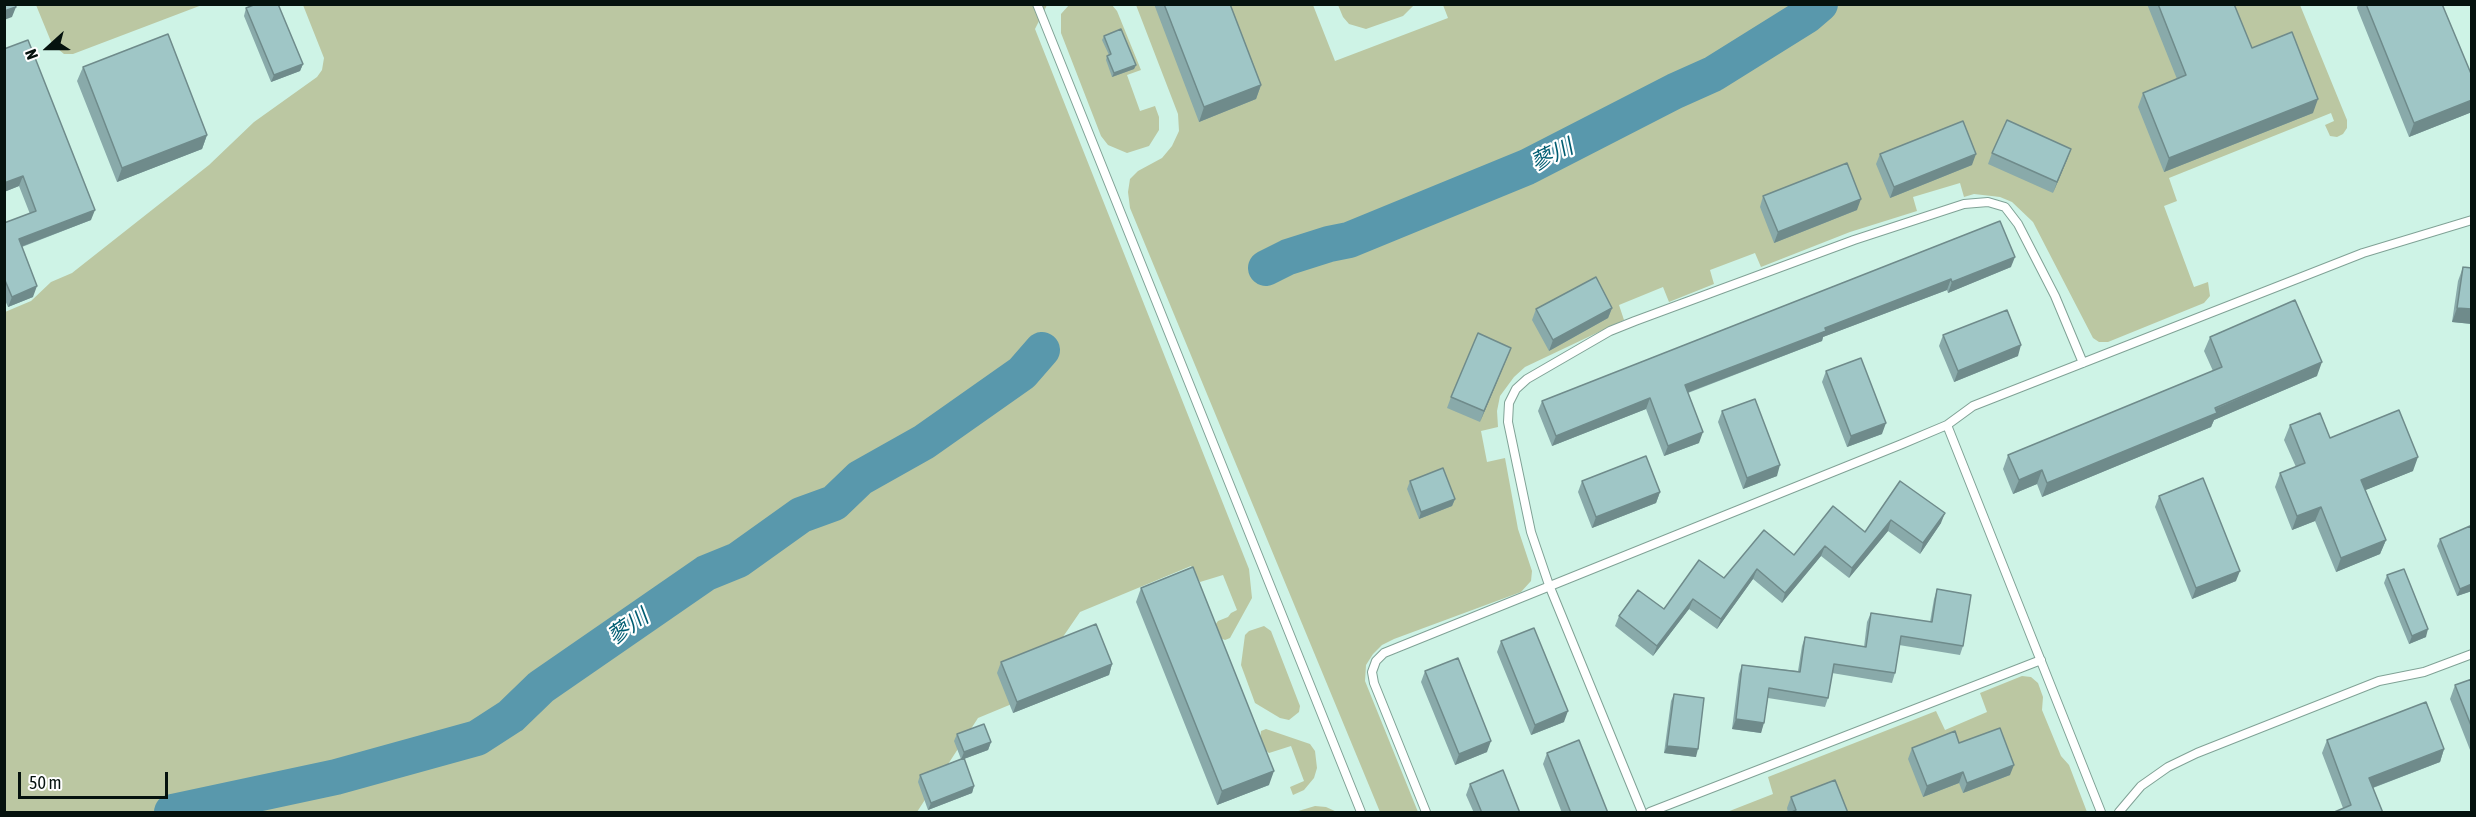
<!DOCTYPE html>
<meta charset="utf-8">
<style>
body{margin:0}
#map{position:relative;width:2476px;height:817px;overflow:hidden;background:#cef3e6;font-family:"Asap Condensed",sans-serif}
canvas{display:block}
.frame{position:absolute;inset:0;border:6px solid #05120e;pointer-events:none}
.north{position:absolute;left:18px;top:18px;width:60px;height:60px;-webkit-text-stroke:4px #fff;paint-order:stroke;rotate:249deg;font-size:16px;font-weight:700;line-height:24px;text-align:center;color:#05120e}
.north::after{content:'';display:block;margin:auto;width:21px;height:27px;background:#05120e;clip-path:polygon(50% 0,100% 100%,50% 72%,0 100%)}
.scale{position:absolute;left:18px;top:772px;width:150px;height:27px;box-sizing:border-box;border:3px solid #05120e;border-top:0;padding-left:8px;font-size:18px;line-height:21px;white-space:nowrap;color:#05120e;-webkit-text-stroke:4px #fff;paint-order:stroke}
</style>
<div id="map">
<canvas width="2476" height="817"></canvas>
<div class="frame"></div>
<div class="north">N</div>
<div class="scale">50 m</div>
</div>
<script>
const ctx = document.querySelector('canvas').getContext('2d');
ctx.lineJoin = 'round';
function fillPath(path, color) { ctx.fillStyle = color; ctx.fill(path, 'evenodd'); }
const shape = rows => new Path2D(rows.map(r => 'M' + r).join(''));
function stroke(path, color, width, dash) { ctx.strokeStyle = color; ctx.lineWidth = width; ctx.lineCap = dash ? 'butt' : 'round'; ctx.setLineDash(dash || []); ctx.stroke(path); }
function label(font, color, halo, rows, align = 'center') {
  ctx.font = font + ' "Asap Condensed","Noto Sans JP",sans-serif'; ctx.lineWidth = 4.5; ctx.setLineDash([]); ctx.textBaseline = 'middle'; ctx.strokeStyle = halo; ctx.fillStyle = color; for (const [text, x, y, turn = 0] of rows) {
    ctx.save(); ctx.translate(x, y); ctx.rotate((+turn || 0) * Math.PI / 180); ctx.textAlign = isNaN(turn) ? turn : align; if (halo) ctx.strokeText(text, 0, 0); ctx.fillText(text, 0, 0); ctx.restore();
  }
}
const green = shape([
 [2291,4,2300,5,2347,120,2347,128,2343,134,2337,137,2330,136,2325,125,2334,121,2331,113,2169,178,2177,201,2164,206,2194,287,2208,282,2210,296,2204,303,2108,342,2099,342,2093,338,2033,222,2012,202,2000,197,1974,194,1964,197,1960,183,1913,197,1917,211,1850,232,1761,267,1755,253,1710,270,1714,284,1669,302,1663,287,1619,305,1624,320,1525,367,1514,377,1500,396,1497,411,1498,427,1481,431,1487,462,1505,458,1518,529,1532,571,1531,581,1521,592,1394,639,1382,645,1373,654,1366,665,1365,681,1418,812,1380,812,1130,208,1128,192,1130,179,1138,171,1162,158,1172,146,1179,131,1178,114,1136,5,1313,5,1335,61,1448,18,1443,5],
 [36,5,202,5,73,54,64,54,52,44],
 [303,5,1047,5,1035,29,1249,569,1252,598,1230,638,1225,640,1220,638,1215,625,1218,621,1228,617,1231,613,1237,610,1223,575,1200,582,1191,566,1080,612,1019,701,978,718,917,812,5,812,5,312,31,301,51,282,72,273,209,165,254,122,317,77,322,70,324,58],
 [1069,5,1112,5,1117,11,1141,70,1127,75,1140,111,1155,106,1159,117,1159,130,1149,146,1127,153,1108,145,1101,136,1061,33,1061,14],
 [1338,5,1414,5,1403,16,1366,29,1349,24,1343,17],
 [1264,626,1271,631,1300,706,1299,712,1289,720,1280,718,1255,703,1241,665,1245,635,1249,631],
 [2022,676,2031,677,2038,683,2043,697,2042,710,2061,756,2069,765,2087,812,1727,812,1773,794,1768,777,1936,711,1945,730,1987,712,1980,693],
 [1266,729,1310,744,1315,751,1317,768,1314,778,1304,790,1293,795,1290,787,1304,781,1291,746,1269,753,1264,749,1260,740,1261,731],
 [1315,806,1326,807,1337,812,1295,812]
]);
const river = shape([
 [1266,268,1288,257,1329,244,1349,240,1527,167,1675,91,1713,74,1806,16,1820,4],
 [172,812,336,777,477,738,511,716,541,687,706,573,738,560,801,515,834,503,860,478,924,442,1022,373,1042,350]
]);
const lane = shape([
 [1037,4,1361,812],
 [1947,425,2101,812],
 [1426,812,1374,683,1372,672,1376,661,1384,653,1902,444,1947,425,1973,406,2363,253,2472,220],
 [1642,812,1549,585,1531,532,1508,422,1509,403,1516,389,1527,379,1610,331,1635,321,1854,240,1964,204,1988,202,2005,207,2018,224,2055,296,2083,363],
 [1650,812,2041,660],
 [2119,812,2141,786,2168,767,2197,753,2379,681,2424,672,2472,654]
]);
const wall = shape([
 [1154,4,1230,4,1261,85,1256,99,1199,122],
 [2147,4,2234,4,2252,48,2313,113,2164,172,2138,107,2143,93,2177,79],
 [2358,4,2442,4,2472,76,2472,112,2409,137,2357,8],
 [246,8,303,64,300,71,271,82,244,16],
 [1104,36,1136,65,1134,69,1112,77,1106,60,1107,56,1109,55,1102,40],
 [4,49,91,220,22,247,33,297,8,307,4,298,4,223,30,214,19,186,4,192],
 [83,67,207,135,202,149,117,182,77,81],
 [2071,149,2053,193,1988,164,1992,153],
 [1880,154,1972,165,1890,198,1876,164],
 [1763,196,1857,210,1774,243,1760,207],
 [2000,221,2011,267,1948,293,1947,290,1823,337,1822,341,1688,393,1699,443,1664,456,1646,409,1552,446,1538,411,1542,401],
 [2463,267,2472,324,2452,322,2458,281],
 [1612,308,1608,318,1549,351,1532,320,1536,309],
 [1943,335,2018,356,1954,382,1939,346],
 [2210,337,2317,376,2214,420,2211,427,2042,497,2037,484,2013,494,2003,469,2008,455,2213,371,2204,351],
 [1511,348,1480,422,1447,408,1451,397],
 [1826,371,1882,434,1847,447,1822,382],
 [1722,411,1777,476,1743,489,1718,422],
 [2290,425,2330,438,2413,471,2365,490,2386,540,2380,554,2336,572,2315,521,2292,530,2275,487,2280,473,2296,467,2284,440],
 [1410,481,1455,499,1452,506,1419,519,1407,489],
 [1582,481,1660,492,1656,503,1592,528,1578,492],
 [1900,481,1941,523,1920,554,1888,531,1849,578,1821,556,1782,603,1753,579,1717,629,1689,609,1653,656,1615,626,1619,616,1664,609,1724,578,1865,532],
 [2159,496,2236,581,2192,599,2155,507],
 [2472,529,2472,591,2457,596,2437,546,2440,539],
 [2387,575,2426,637,2409,644,2384,583],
 [1141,588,1269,785,1217,805,1136,602],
 [1937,589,1963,646,1960,655,1899,645,1895,673,1892,683,1832,673,1828,698,1825,707,1768,698,1761,733,1732,729,1739,674,1742,665,1798,671,1802,646,1805,637,1864,647,1867,622,1871,613,1930,622,1934,599],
 [1501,641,1564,722,1531,735,1497,652],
 [1001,662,1112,664,1109,675,1013,713,997,673],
 [1425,671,1487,752,1455,765,1421,682],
 [2472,679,2472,755,2450,699,2455,685],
 [1674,694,1696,757,1664,753,1671,701],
 [957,734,991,742,988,750,964,759,974,786,972,793,928,810,918,782,920,775,961,759,954,741],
 [2327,740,2444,749,2440,762,2373,788,2383,813,2343,808,2322,753],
 [1959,743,2010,775,1963,793,1959,783,1923,797,1908,759,1912,748],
 [1547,753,1608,813,1562,813,1543,764],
 [1470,784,1520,813,1474,813,1466,795],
 [1791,797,1848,813,1788,813,1787,808]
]);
const shadedWall = shape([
 [16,7,12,17,4,20,4,11],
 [303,64,300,71,271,82,274,75],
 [1136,65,1134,69,1112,77,1114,73],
 [1261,85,1256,99,1199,122,1204,107],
 [2318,99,2313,113,2164,172,2169,158],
 [2472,100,2472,112,2409,137,2414,123],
 [207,135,202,149,117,182,122,168],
 [2071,149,2067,160,2053,193,2057,182],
 [1976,154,1972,165,1890,198,1894,187],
 [23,176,19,186,4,192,4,183],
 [1861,199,1857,210,1774,243,1778,232],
 [95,210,91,220,15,249,19,239],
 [2015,257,2011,267,1948,293,1952,282],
 [1951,279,1947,290,1823,337,1822,341,1681,395,1685,385,1825,328],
 [37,286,33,297,8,307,12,297],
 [1612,308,1608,318,1549,351,1553,340],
 [2457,308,2472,309,2472,324,2452,322],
 [2021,345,2018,356,1954,382,1958,371],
 [1511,348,1507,358,1480,422,1484,411],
 [2322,362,2317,376,2214,420,2211,427,2042,497,2047,483],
 [1650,398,1646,409,1552,446,1556,436],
 [1886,423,1882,434,1847,447,1851,436],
 [1703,432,1699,443,1664,456,1668,446],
 [2418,457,2413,471,2356,494,2361,480],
 [1780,465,1777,476,1743,489,1747,478],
 [2042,470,2037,484,2013,494,2019,480],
 [1660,492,1656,503,1592,528,1596,517],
 [1455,499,1452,506,1419,519,1421,512],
 [2321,507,2315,521,2292,530,2297,516],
 [1945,513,1941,523,1920,554,1923,543],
 [1891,520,1888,531,1849,578,1852,568],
 [2386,540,2380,554,2336,572,2341,558],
 [1825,546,1821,556,1782,603,1785,593],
 [1757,569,1753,579,1717,629,1721,619],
 [2240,571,2236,581,2192,599,2196,588],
 [2472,584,2472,591,2457,596,2460,589],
 [1693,599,1689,609,1653,656,1657,646],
 [2428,629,2426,637,2409,644,2412,636],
 [1112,664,1109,675,1013,713,1017,702],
 [1568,711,1564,722,1531,735,1535,725],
 [1736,719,1764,723,1761,733,1732,729],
 [1491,741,1487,752,1455,765,1459,754],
 [991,742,988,750,961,760,964,752],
 [1667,746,1698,749,1696,757,1664,753],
 [2444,749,2440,762,2364,791,2369,778],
 [2014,765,2010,775,1963,793,1967,783],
 [1274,771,1269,785,1217,805,1222,791],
 [1963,772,1959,783,1923,797,1927,786],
 [974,786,972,793,928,810,931,803]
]);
const building = shape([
 [4,4,15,4,16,7,4,11,4,4],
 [256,4,278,4,303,64,274,75,246,8,256,4],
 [1164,4,1230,4,1261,85,1204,107,1164,4],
 [2158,4,2234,4,2252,48,2292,32,2318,99,2169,158,2143,93,2186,75,2158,4],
 [2366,4,2442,4,2472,76,2472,100,2414,123,2366,4],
 [1121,29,1136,65,1114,73,1107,56,1111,54,1104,36,1121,29],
 [168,34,207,135,122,168,83,67,168,34],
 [28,40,95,210,19,239,37,286,12,297,4,278,4,223,36,211,23,176,4,183,4,49,28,40],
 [2007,120,2071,149,2057,182,1992,153,2007,120],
 [1963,121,1976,154,1894,187,1880,154,1963,121],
 [1847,163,1861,199,1778,232,1763,196,1847,163],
 [2000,221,2015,257,1952,282,1951,279,1825,328,1826,331,1685,385,1703,432,1668,446,1650,398,1556,436,1542,401,2000,221],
 [2463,267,2472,268,2472,309,2457,308,2463,267],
 [1596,277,1612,308,1553,340,1536,309,1596,277],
 [2295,300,2322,362,2215,408,2217,413,2047,483,2042,470,2019,480,2008,455,2222,367,2210,337,2295,300],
 [2007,310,2021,345,1958,371,1943,335,2007,310],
 [1478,333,1511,348,1484,411,1451,397,1478,333],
 [1861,358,1886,423,1851,436,1826,371,1861,358],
 [1755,399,1780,465,1747,478,1722,411,1755,399],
 [2399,410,2418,457,2361,480,2386,540,2341,558,2321,507,2297,516,2280,473,2305,463,2290,425,2320,413,2330,438,2399,410],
 [1646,456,1660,492,1596,517,1582,481,1646,456],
 [1443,468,1455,499,1421,512,1410,481,1443,468],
 [2203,478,2240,571,2196,588,2159,496,2203,478],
 [1900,481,1945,513,1923,543,1891,520,1852,568,1825,546,1785,593,1757,569,1721,619,1693,599,1657,646,1619,616,1638,590,1664,609,1699,560,1724,578,1764,530,1794,555,1833,506,1865,532,1900,481],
 [2470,526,2472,529,2472,584,2460,589,2440,539,2470,526],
 [1193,567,1274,771,1222,791,1141,588,1193,567],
 [2404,569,2428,629,2412,636,2387,575,2404,569],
 [1937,589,1971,595,1963,646,1901,636,1895,673,1834,664,1828,698,1769,688,1764,723,1736,719,1742,665,1800,672,1805,637,1866,647,1871,613,1932,622,1937,589],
 [1096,624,1112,664,1017,702,1001,662,1096,624],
 [1534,628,1568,711,1535,725,1501,641,1534,628],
 [1458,658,1491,741,1459,754,1425,671,1458,658],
 [2472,679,2472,728,2455,685,2472,679],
 [1674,694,1704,698,1698,749,1667,746,1674,694],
 [2426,702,2444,749,2369,778,2383,813,2332,813,2351,805,2327,740,2426,702],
 [984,724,991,742,964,752,957,734,984,724],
 [2000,728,2014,765,1967,783,1963,772,1927,786,1912,748,1955,731,1959,743,2000,728],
 [1579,740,1608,813,1571,813,1547,753,1579,740],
 [964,758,974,786,931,803,920,775,964,758],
 [1503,770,1520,813,1482,813,1470,784,1503,770],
 [1835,780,1848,813,1790,813,1796,810,1791,797,1835,780]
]);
const waterNames = [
 ["蓼川",1552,155,-26],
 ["蓼川",628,627,-35]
];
fillPath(green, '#bbc7a2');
stroke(river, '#5998ac', 36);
stroke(lane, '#80a296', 10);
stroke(lane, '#fff', 8);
fillPath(wall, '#89aaaa');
fillPath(shadedWall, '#6f8b8b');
fillPath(building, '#9fc6c6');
stroke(building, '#6f8b8b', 1.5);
label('italic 22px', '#005d72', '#fff', waterNames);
</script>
